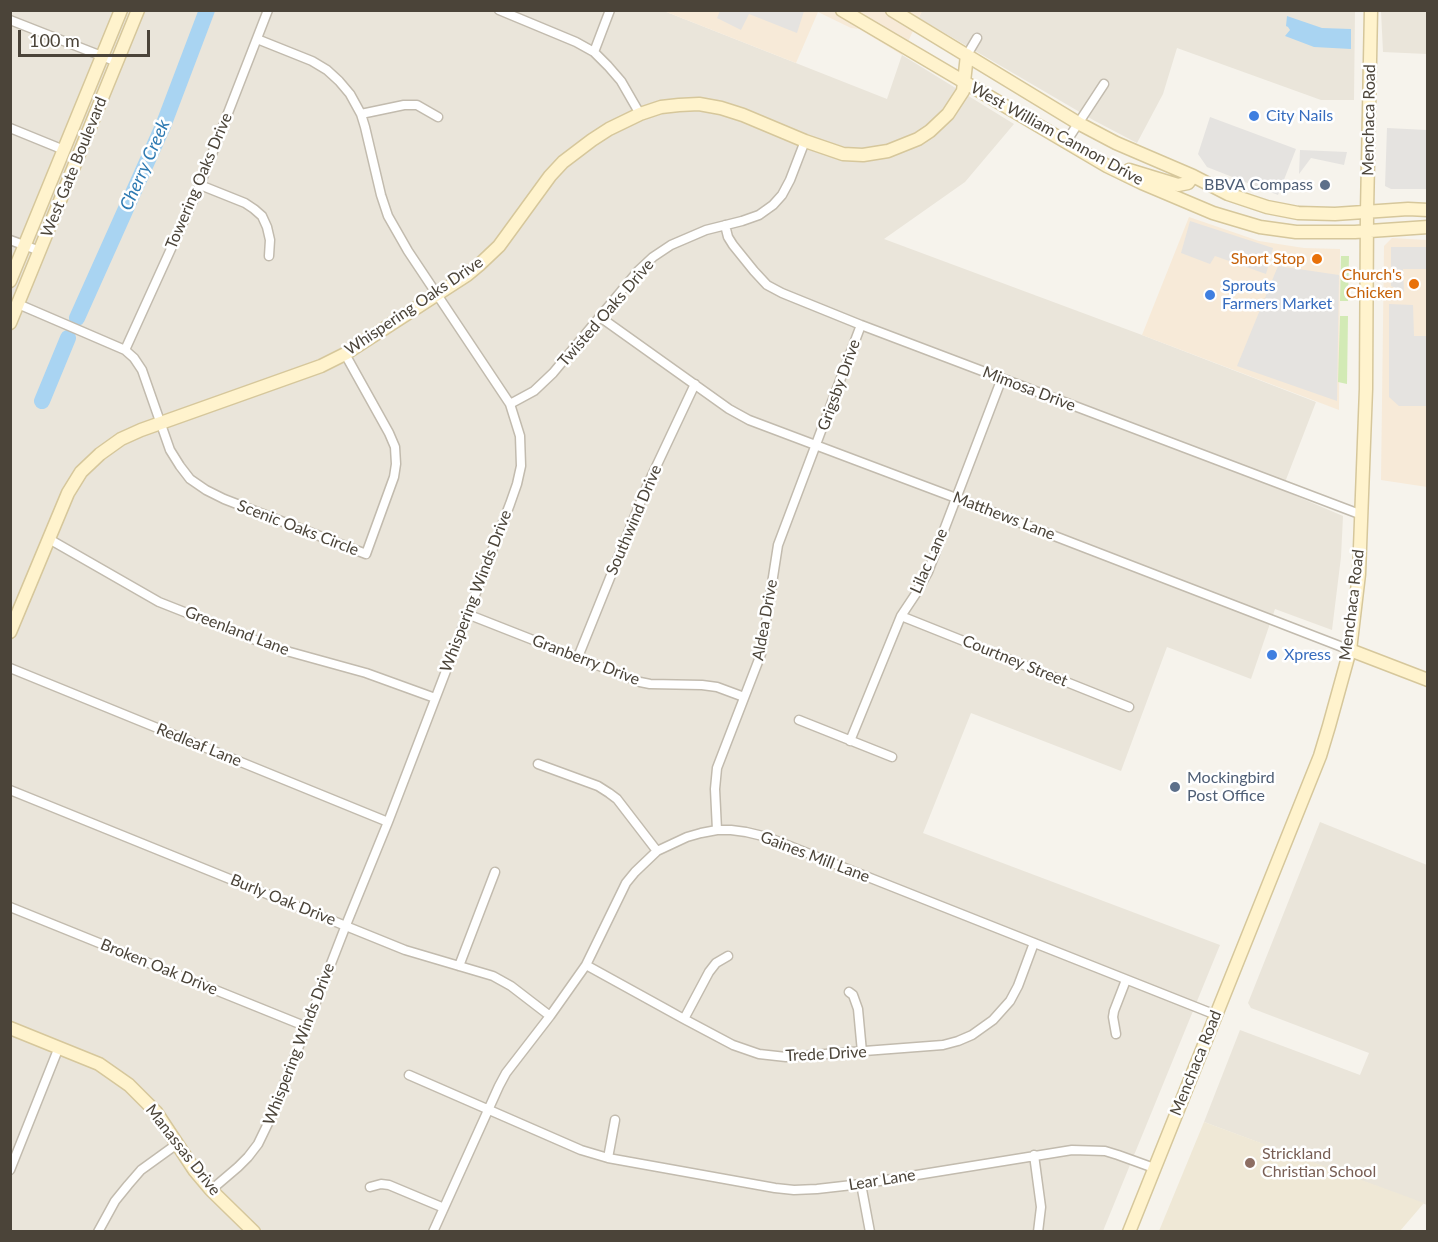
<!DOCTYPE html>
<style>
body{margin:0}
#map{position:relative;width:1438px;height:1242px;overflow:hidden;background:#f6f3ec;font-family:Lato,sans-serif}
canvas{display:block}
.frame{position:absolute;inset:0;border:12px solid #4b4439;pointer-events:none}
.scale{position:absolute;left:18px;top:30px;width:132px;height:27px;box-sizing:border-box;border:3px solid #4b4439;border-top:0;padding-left:8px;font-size:18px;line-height:21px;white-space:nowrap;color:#4b4439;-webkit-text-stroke:4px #fff;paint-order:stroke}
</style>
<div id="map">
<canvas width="1438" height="1242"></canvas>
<div class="frame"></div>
<div class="scale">100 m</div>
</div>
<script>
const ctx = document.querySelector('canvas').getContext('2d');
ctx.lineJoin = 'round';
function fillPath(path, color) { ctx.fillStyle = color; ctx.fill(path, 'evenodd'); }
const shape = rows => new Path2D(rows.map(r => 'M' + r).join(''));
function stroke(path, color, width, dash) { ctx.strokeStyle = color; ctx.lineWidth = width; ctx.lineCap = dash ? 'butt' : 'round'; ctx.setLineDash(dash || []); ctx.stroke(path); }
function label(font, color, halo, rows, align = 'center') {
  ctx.font = font + ' Lato,sans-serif'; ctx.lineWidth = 5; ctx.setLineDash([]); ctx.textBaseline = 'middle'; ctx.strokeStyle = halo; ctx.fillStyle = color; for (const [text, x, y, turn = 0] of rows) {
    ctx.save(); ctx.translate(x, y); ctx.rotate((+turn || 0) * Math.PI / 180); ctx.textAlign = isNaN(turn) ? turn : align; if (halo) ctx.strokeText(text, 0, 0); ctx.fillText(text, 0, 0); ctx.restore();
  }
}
const residential = shape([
 [922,10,1355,11,1354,100,1321,100,1177,48,1163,94,1137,143,1095,121,919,18],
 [10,11,664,11,887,99,902,55,1014,124,965,182,884,239,1142,335,1316,402,1282,490,1343,516,1341,557,1332,630,1275,609,1251,679,1167,647,1121,771,971,713,923,833,1220,945,1103,1231,11,1231],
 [1381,11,1427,11,1427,54,1383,52],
 [1320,822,1427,865,1427,1205,1204,1122,1240,1030,1360,1075,1369,1053,1251,1008,1248,1003]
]);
const commercial = shape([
 [664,11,922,11,902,55,859,29,851,28,818,12,796,63],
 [1189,217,1259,241,1304,248,1340,249,1339,410,1142,335],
 [1392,238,1427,240,1427,487,1381,480,1384,246]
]);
const education = shape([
 [1204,1122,1424,1203,1400,1231,1159,1231]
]);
const green = shape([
 [1341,256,1349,256,1348,301,1340,301],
 [1340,316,1348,316,1347,384,1338,382]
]);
const parking = shape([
 [720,11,720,10,804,11,797,33,749,14,741,30,717,18],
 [1210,117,1296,149,1278,195,1207,167,1198,154],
 [1387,128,1427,130,1427,189,1391,189,1385,186],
 [1300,150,1347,152,1344,165,1311,158,1299,174],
 [1190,221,1273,248,1266,274,1215,256,1210,264,1181,253],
 [1391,247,1427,247,1427,269,1403,269,1404,292,1391,286],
 [1278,266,1339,275,1337,401,1237,366],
 [1389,304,1413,305,1414,336,1427,336,1427,406,1399,406,1389,397]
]);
const water = shape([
 [1287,16,1322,28,1351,29,1351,49,1314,47,1285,36,1290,30,1288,27,1286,26]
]);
const river = shape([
 [77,318,163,126,207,10],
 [42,401,68,338]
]);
const street = shape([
 [499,10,576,42,594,52,608,66,621,81,640,114],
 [10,20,117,62],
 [594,52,610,10],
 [967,55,977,38],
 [361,114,404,105,417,105,438,117],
 [10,128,64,150],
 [1066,142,1104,84],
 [200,185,245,203,254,209,262,216,267,227,270,240,269,256],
 [725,225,728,237,733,245,754,271,767,285,782,293,861,325,1362,515],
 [10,240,40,251],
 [18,304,125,350,134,358,142,370,170,450,180,466,190,479,206,490,224,499,366,554,394,477,396,464,395,447,389,433,345,354],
 [600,317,729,409,749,420,956,498,1350,650],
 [125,350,200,185,268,10],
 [510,404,534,391,553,373,638,271,653,257,671,245,706,230,742,221,759,215,773,205,782,195,790,180,805,141],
 [49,539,159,602,268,645,290,652,366,673,435,698],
 [467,614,640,682,650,684,702,685,717,687,744,697],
 [901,616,1129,707],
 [578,657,647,486,695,384],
 [10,668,388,822],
 [799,720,892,757],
 [850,741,901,616,915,595,928,572,1002,378],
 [538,764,598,786,609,793,617,799,657,851],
 [10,790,405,950,493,976,511,986,550,1016],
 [717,830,715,789,717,768,761,654,778,545,861,325],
 [10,907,307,1027],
 [586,965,684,1019,733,1045,759,1054,786,1057,943,1045,958,1041,972,1035,993,1020,1010,1001,1018,986,1034,943],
 [459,966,495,872],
 [849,992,853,995,858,1009,862,1052],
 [684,1019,709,972,716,963,728,956],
 [1116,1034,1113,1017,1114,1011,1126,980],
 [409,1075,581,1150,608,1158,775,1188,794,1190,817,1189,861,1184,1072,1150,1105,1151,1118,1155,1154,1168],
 [1034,1155,1041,1207,1038,1232],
 [608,1158,615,1120],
 [10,1170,59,1047],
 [861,1184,870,1232],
 [370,1187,381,1184,389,1185,444,1208],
 [211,1190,238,1167,248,1157,258,1144,273,1113,346,925,388,822,510,504,517,484,521,466,520,436,510,404,408,251,388,216,381,195,365,127,361,114,350,94,339,81,327,70,312,61,257,39],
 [98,1232,115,1201,128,1185,141,1170,177,1144],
 [433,1232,499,1086,506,1073,550,1016,586,965,626,883,635,872,657,851,687,837,701,833,717,830,731,830,746,832,767,837,1216,1015]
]);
const secondary = shape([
 [842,10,1107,166,1142,183,1213,213,1260,227,1296,232,1355,232,1428,227],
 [892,10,1078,123,1116,143,1193,176,1228,194,1267,207,1298,213,1335,214,1408,209,1428,210],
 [1129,170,1178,185,1188,183,1193,176],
 [10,281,121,10],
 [10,323,138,10],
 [10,632,68,493,81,472,100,454,121,439,141,430,321,366,345,354,467,275,479,265,499,246,550,176,563,162,592,140,609,129,640,114,661,107,679,105,699,104,721,108,743,115,805,141,843,154,863,155,888,151,918,139,930,131,948,114,963,91,967,55],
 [1350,650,1428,680],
 [10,1028,99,1064,129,1085,156,1112,195,1171,211,1190,254,1232],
 [1129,1232,1320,756,1329,726,1350,650,1359,574,1366,389,1367,212,1371,10]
]);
const markers = [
 [1254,116,6,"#3f7fe0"],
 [1325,185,6,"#5c6f8a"],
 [1317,259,6,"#e8710a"],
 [1414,284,6,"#e8710a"],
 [1210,295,6,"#3f7fe0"],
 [1272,655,6,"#3f7fe0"],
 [1175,787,6,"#5c6f8a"],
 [1250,1163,6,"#8d6e63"]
];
const shopNames = [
 ["City Nails",1266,116],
 ["Sprouts",1222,286],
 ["Farmers Market",1222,304],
 ["Xpress",1284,655]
];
const streetNames = [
 ["Menchaca Road",1369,120,-89],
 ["West William Cannon Drive",1057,134,29],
 ["West Gate Boulevard",74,167,-68],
 ["Towering Oaks Drive",199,181,-67],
 ["Whispering Oaks Drive",414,306,-34],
 ["Twisted Oaks Drive",606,313,-49],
 ["Grigsby Drive",839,385,-70],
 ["Mimosa Drive",1029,389,21],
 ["Matthews Lane",1004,516,21],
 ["Southwind Drive",634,520,-67],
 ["Scenic Oaks Circle",298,528,21],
 ["Lilac Lane",929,561,-66],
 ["Whispering Winds Drive",476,591,-69],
 ["Menchaca Road",1352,605,-83],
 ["Aldea Drive",765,620,-80],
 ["Greenland Lane",237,631,21],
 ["Granberry Drive",586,660,21],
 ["Courtney Street",1015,661,22],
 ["Redleaf Lane",199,745,22],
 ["Gaines Mill Lane",815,857,21],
 ["Burly Oak Drive",283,900,22],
 ["Broken Oak Drive",159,967,22],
 ["Whispering Winds Drive",299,1044,-69],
 ["Trede Drive",826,1054,-3],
 ["Menchaca Road",1196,1063,-68],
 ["Manassas Drive",183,1150,52],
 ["Lear Lane",882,1180,-9]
];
const serviceNames = [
 ["BBVA Compass",1313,185],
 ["Mockingbird",1187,778,"left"],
 ["Post Office",1187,796,"left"]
];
const foodNames = [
 ["Short Stop",1305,259],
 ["Church's",1402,275],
 ["Chicken",1402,293]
];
const educationNames = [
 ["Strickland",1262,1154],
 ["Christian School",1262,1172]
];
const waterNames = [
 ["Cherry Creek",145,165,-66]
];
fillPath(residential, '#eae5da');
fillPath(commercial, '#f7ead8');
fillPath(education, '#efe8d6');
fillPath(green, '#d2eab5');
fillPath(parking, '#e5e3e0');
fillPath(water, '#a9d4f2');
stroke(river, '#a9d4f2', 16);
stroke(street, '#c2bbae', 11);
stroke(secondary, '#d6c79b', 15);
stroke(street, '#fff', 8);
stroke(secondary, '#fff3cd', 12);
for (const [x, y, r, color] of markers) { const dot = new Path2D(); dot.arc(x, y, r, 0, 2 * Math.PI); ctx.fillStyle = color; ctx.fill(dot); stroke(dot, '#fff', 2); }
label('16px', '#366cbe', '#fff', shopNames, 'left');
label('16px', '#4b4439', '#fff', streetNames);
label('16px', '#4e5e75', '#fff', serviceNames, 'right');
label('16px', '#c56008', '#fff', foodNames, 'right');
label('16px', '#785e54', '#fff', educationNames, 'left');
label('italic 18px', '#2e7ab2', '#fff', waterNames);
</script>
